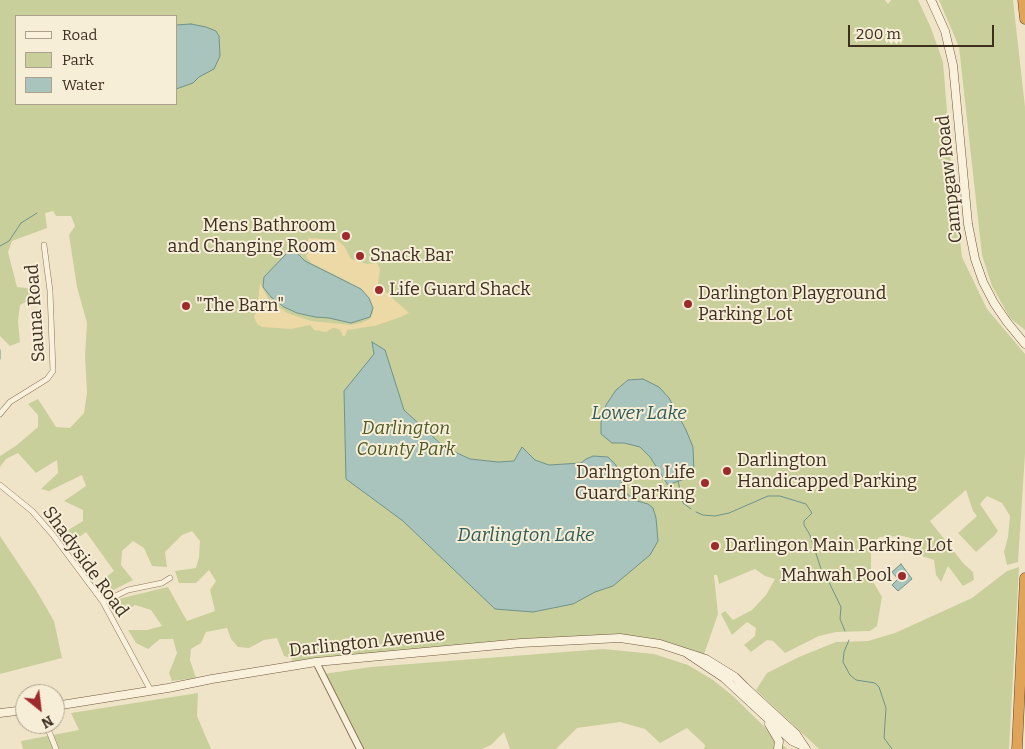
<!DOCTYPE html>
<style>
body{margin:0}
#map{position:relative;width:1025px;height:749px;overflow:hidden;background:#f0e4c8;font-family:Bitter,serif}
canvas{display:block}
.legend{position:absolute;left:15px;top:15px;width:162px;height:90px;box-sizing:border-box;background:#f7eed8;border:1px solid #ada18e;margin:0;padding:6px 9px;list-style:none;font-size:15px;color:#3d2e20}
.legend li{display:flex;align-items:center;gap:10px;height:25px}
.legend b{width:25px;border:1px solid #ada18e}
.north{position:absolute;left:15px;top:684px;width:50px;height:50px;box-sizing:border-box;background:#f7eed8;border:1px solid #ada18e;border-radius:50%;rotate:151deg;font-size:14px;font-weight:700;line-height:20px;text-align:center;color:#3d2e20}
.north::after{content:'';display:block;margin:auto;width:18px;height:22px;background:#9e2a2b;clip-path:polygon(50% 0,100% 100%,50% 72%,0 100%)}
.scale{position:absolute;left:848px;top:25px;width:146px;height:22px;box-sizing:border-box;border:2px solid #3d2e20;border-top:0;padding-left:6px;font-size:15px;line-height:18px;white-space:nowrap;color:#3d2e20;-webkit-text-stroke:4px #f7eed8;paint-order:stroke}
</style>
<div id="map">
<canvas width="1025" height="749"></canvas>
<ul class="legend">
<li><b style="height:6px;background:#faf1dc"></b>Road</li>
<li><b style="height:14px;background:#c9cf9b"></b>Park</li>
<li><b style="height:14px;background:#a9c4bc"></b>Water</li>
</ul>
<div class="north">N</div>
<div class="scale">200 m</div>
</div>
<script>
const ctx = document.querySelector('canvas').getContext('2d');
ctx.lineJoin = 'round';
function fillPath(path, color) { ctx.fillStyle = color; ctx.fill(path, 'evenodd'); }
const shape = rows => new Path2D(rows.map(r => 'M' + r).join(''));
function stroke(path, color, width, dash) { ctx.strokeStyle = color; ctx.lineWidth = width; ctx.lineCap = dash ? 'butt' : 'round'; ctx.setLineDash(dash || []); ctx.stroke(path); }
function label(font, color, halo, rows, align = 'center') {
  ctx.font = font + ' Bitter,serif'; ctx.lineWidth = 4; ctx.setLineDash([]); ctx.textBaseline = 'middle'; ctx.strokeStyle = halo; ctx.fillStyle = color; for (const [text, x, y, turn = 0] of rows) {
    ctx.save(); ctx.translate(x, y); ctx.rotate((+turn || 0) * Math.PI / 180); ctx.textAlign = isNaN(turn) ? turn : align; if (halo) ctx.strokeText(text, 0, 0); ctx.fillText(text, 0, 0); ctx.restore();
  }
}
const green = shape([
 [0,0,885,0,888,4,891,0,918,0,931,28,943,62,951,161,962,257,987,309,1025,354,1025,454,1018,562,1007,565,1004,552,1008,537,1010,516,1002,503,987,496,980,504,998,531,994,536,976,552,958,533,977,516,973,511,966,490,930,521,963,563,973,572,974,580,963,586,948,566,941,582,936,575,934,560,922,556,919,544,914,539,903,536,880,537,874,541,871,548,871,578,882,597,877,626,870,631,836,632,819,636,785,653,773,641,767,640,751,652,744,645,755,636,756,628,747,622,732,635,721,614,725,611,733,620,752,610,766,595,775,579,765,576,755,569,719,584,717,575,714,575,718,614,703,657,620,638,294,665,291,658,284,656,277,638,264,640,249,648,238,647,231,639,227,628,206,632,201,643,191,649,190,660,196,678,172,681,169,673,177,653,173,639,160,639,148,649,136,643,128,630,147,630,162,626,151,610,135,605,119,616,114,600,168,587,187,621,215,611,210,590,216,581,209,570,196,583,179,583,175,571,196,568,199,557,200,541,192,531,182,535,165,552,167,567,152,566,144,548,133,541,122,551,121,565,133,580,104,595,95,585,114,571,86,532,70,544,65,532,83,521,83,510,64,501,86,486,82,475,49,491,41,489,58,473,57,460,36,473,18,453,6,459,0,467,0,456,17,445,38,427,38,415,28,404,38,399,56,427,70,428,84,413,87,393,85,356,87,323,77,287,69,235,75,226,71,216,56,216,53,211,45,213,47,228,12,241,8,252,17,287,35,289,35,297,20,305,18,321,20,342,10,346,0,336],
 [16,16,176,16,176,104,16,104],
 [939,0,1013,0,1025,107,1025,330,1010,318,992,286,982,255,959,47],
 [0,536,36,590,54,621,62,658,0,674],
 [1019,567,1009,749,819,749,756,690,767,673,799,657,836,642,868,641,895,633,972,598,1007,571],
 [603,649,654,654,688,665,713,680,733,696,787,749,704,749,705,745,687,728,660,743,645,729,620,722,577,728,556,749,510,749,504,732,491,745,482,749,361,749,324,674,371,667],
 [198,693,197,716,211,749,23,749,21,741,79,730,71,713]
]);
const sand = shape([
 [308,238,337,240,344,246,351,259,367,264,377,263,380,269,378,285,409,313,401,317,374,326,347,330,345,336,342,336,342,333,339,329,333,328,326,332,314,330,310,325,291,329,262,327,257,324,254,317,257,310,260,283,269,300,287,313,311,321,351,325,361,323,370,319,373,313,373,307,349,282,311,263,306,256,309,252]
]);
const water = shape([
 [191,24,206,27,216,31,219,36,220,56,214,69,199,77,193,83,176,89,176,25,191,24],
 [289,251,295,251,305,261,361,289,369,298,373,308,370,317,351,323,329,318,315,317,297,313,284,307,271,297,263,287,264,277,289,251],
 [372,342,385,350,404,410,444,447,470,459,498,462,514,461,522,447,535,460,549,465,581,463,586,459,593,456,608,457,616,465,621,478,622,489,634,500,648,504,653,508,656,518,658,541,650,555,613,586,595,592,573,604,533,612,495,609,403,521,346,479,344,391,374,354,372,342],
 [643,379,659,387,669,398,686,430,693,447,694,472,687,478,668,485,650,457,640,447,624,443,612,443,601,434,601,422,606,405,616,390,628,380,643,379],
 [901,564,912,579,898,591,892,585,898,579,892,572,901,564]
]);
const stream = shape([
 [0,246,9,241,21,223,37,213],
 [0,350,0,359],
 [678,481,683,503,691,509],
 [696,512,703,515,715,516,729,513,768,496,780,496,806,504,812,513,804,521,804,525,810,535,821,569,826,576,841,607,840,619,845,631],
 [849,640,844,652,843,662,850,675,856,680,875,683,879,687,886,708,884,738,892,749]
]);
const minor = shape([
 [0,414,10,402,47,379,53,371,50,291,44,245],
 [0,485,32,511,53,535,103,602,151,691],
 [103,602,128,590,162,583,170,578],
 [46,724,56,749]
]);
const tertiary = shape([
 [316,662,360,749]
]);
const secondary = shape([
 [931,0,945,31,953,65,968,224,975,259,983,282,994,303,1007,322,1025,344],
 [688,654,724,678,792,741,803,746],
 [55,706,168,688,212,679,316,662,521,643,620,638,660,644,706,659,735,677,745,687,796,734,806,749],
 [0,713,25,710],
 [769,724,779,741,778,749]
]);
const motorway = shape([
 [1023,0,1025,19],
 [1017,749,1025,578]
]);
const markers = [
 [346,236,5,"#9e2a2b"],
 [360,256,5,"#9e2a2b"],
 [379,290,5,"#9e2a2b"],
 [688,304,5,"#9e2a2b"],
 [186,306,5,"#9e2a2b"],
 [727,471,5,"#9e2a2b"],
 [705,483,5,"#9e2a2b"],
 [715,546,5,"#9e2a2b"],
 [902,576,5,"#9e2a2b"]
];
const streetNames = [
 ["Campgaw Road",950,179,-96],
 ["Sauna Road",36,313,-94],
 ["Shadyside Road",85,562,54],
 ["Darlington Avenue",367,643,-6]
];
const poiNames = [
 ["Mens Bathroom",336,226,"right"],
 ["and Changing Room",336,247,"right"],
 ["Snack Bar",370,256],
 ["Life Guard Shack",389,290],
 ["Darlington Playground",698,294],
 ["Parking Lot",698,315],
 ["\"The Barn\"",196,306],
 ["Darlington",737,461],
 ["Handicapped Parking",737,482],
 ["Darlngton Life",695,473,"right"],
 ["Guard Parking",695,494,"right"],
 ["Darlingon Main Parking Lot",725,546],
 ["Mahwah Pool",892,576,"right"]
];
const parkNames = [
 ["Darlington",406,429],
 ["County Park",406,450]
];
const waterNames = [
 ["Lower Lake",639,414],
 ["Darlington Lake",526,536]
];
fillPath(green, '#c9cf9b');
fillPath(sand, '#ecd9a5');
fillPath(water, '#a9c4bc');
stroke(water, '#6f938a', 1);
stroke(stream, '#6f938a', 1);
stroke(minor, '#8d765c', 6);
stroke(tertiary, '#8d765c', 8);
stroke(secondary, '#6f573f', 9);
stroke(motorway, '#5b4430', 11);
stroke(minor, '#faf1dc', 5);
stroke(tertiary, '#faf1dc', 6);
stroke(secondary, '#faf1dc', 8);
stroke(motorway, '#e0a458', 10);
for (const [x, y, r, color] of markers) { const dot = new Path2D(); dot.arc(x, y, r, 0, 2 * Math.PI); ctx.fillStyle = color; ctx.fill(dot); stroke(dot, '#f7eed8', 2); }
label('18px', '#3d2e20', '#f7eed8', streetNames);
label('18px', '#3d2e20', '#f7eed8', poiNames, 'left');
label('italic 18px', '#4d5a26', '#f7eed8', parkNames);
label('italic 19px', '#2f5d5a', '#f7eed8', waterNames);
</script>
